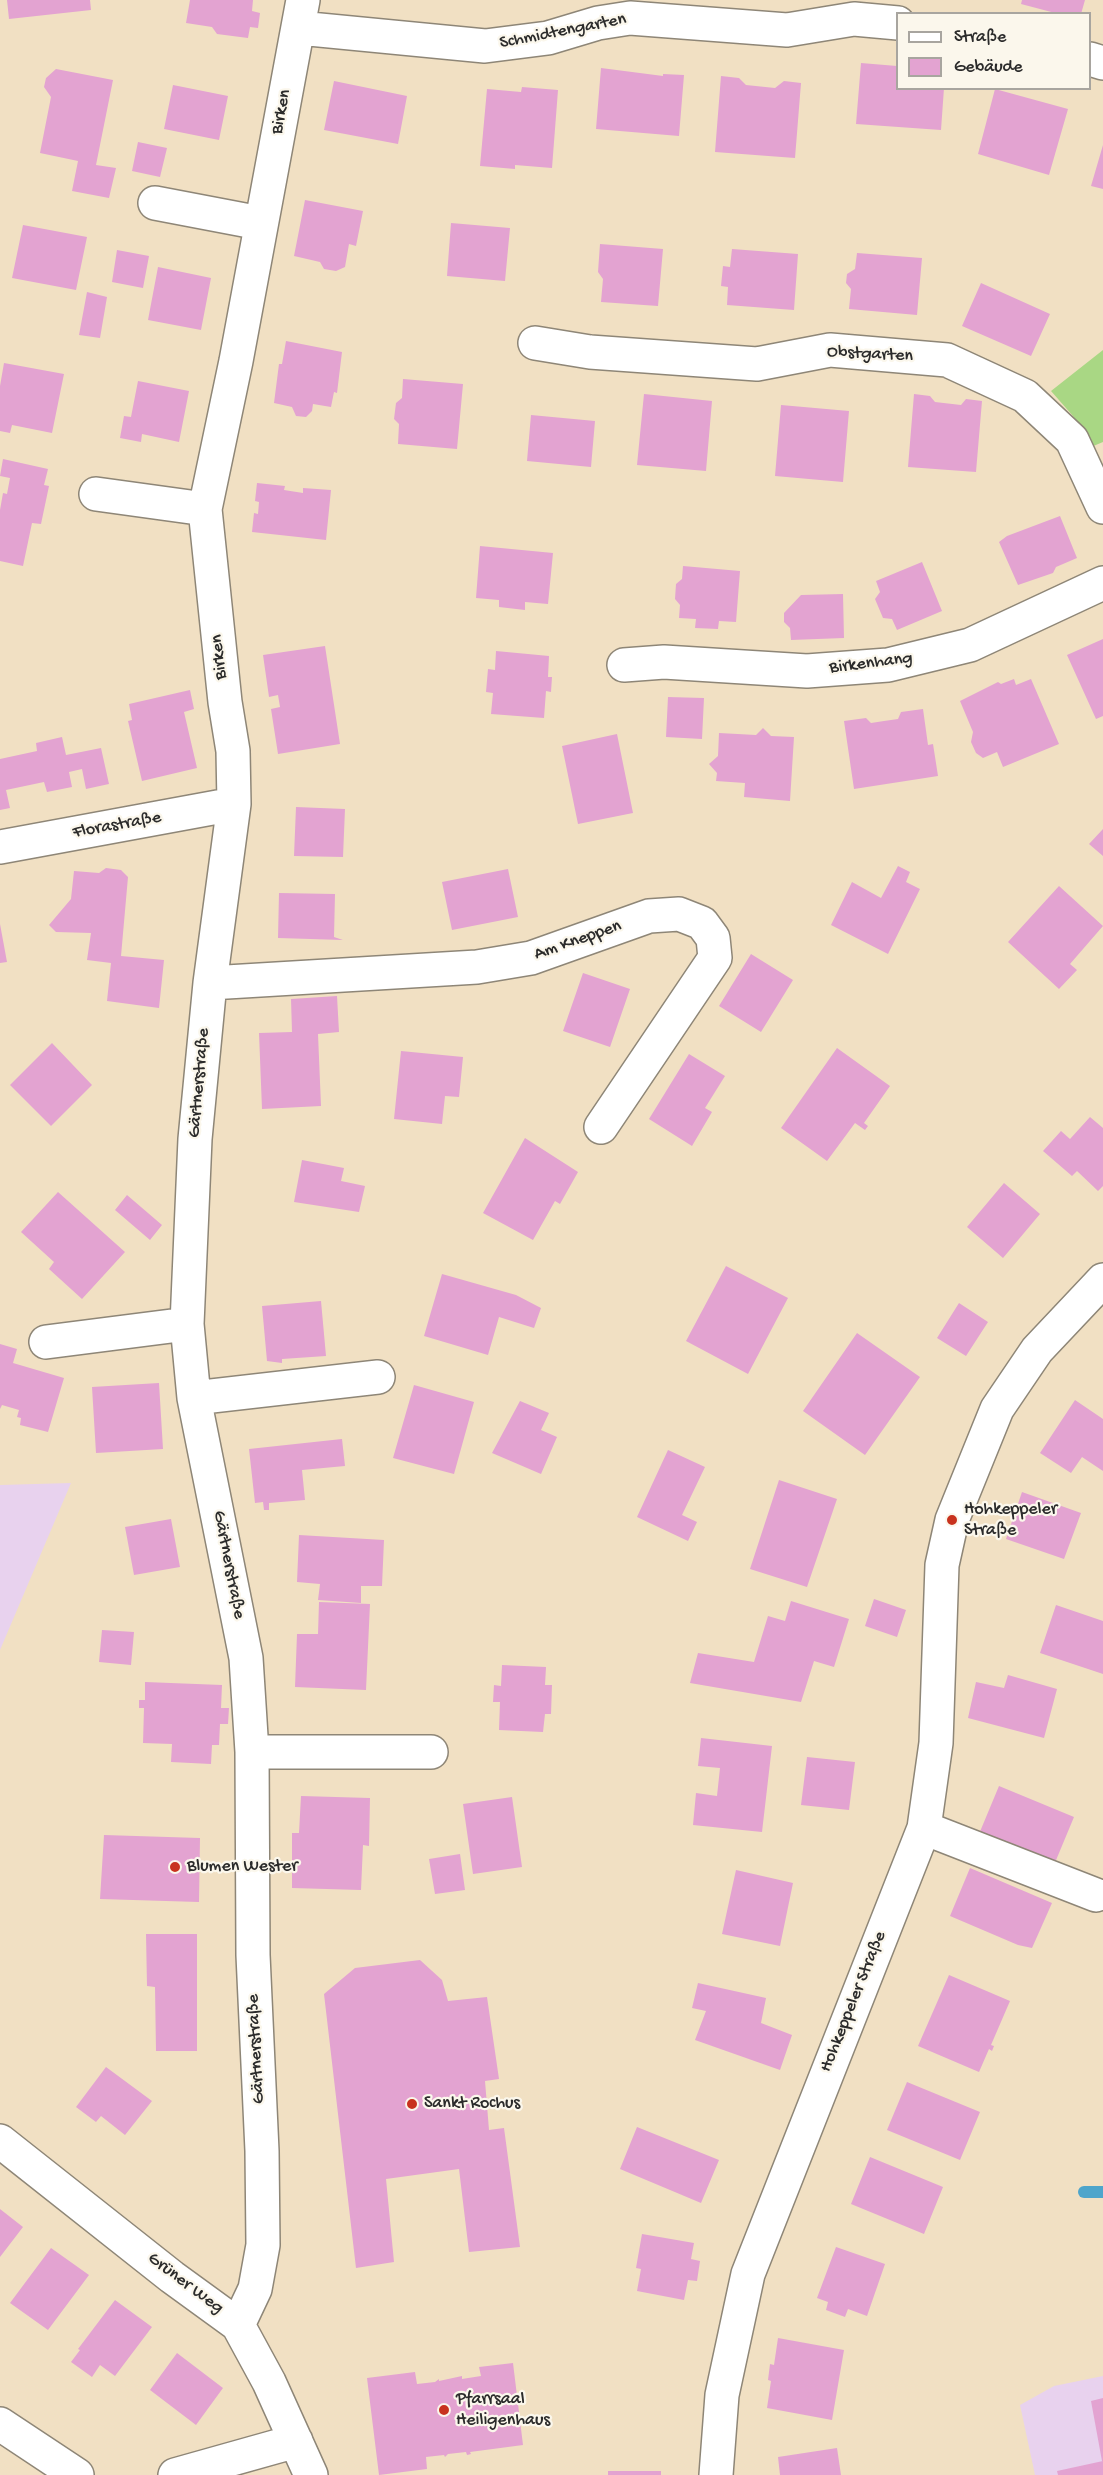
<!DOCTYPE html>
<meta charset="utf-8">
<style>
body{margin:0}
#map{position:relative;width:1103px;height:2475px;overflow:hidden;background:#f1e0c3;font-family:"Gochi Hand",sans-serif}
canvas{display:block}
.legend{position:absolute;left:896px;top:12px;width:195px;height:78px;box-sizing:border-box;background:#fbf7ec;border:2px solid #a8a59f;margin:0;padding:8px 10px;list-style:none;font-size:18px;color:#2b2b2b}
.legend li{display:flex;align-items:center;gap:12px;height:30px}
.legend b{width:30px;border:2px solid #a8a59f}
</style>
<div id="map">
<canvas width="1103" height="2475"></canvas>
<ul class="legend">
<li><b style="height:8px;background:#fff"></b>Straße</li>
<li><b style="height:16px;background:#e3a3d1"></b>Gebäude</li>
</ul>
</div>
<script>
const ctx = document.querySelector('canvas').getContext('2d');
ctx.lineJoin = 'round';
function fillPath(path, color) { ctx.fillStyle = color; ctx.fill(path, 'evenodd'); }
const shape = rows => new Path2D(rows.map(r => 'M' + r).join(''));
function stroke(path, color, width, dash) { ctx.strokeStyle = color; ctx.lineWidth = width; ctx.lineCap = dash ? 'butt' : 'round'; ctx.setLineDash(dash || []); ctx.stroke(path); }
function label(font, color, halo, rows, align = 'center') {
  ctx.font = font + ' "Gochi Hand",sans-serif'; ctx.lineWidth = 4.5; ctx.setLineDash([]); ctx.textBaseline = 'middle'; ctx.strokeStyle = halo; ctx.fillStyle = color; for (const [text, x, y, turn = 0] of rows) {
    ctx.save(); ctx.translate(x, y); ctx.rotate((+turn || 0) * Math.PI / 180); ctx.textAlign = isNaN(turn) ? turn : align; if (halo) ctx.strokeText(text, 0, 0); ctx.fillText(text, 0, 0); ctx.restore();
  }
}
const built = shape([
 [71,1483,0,1650,0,1485],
 [1103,2376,1103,2475,1035,2475,1020,2405,1054,2386]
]);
const green = shape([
 [1103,350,1103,442,1091,447,1073,416,1051,391]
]);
const stream = shape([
 [1084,2192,1103,2192]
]);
const building = shape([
 [7,0,90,0,91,10,9,19],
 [190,0,253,0,252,11,260,13,258,28,250,27,248,38,217,34,212,27,186,23],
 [1022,0,1085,0,1081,14,1059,14,1021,4],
 [861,63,897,66,897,88,944,88,941,130,856,124],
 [601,68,663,76,663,74,684,75,679,136,596,129],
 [56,69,113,80,96,165,116,168,109,198,72,191,78,161,40,153,51,97,44,87,46,78],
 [721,76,739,78,746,85,775,88,784,81,801,83,795,158,715,152],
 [334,81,407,96,398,144,324,130],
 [173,85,228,96,219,140,164,129],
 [522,87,558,90,552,168,515,165,515,169,480,166,487,89,521,92],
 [995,89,1068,109,1049,175,978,154],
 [138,142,167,148,160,177,132,171],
 [1103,145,1103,189,1091,186],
 [305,200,363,211,356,246,349,244,345,267,336,271,324,269,320,262,294,256],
 [451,223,510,228,505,281,447,276],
 [23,225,87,237,76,290,12,278],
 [600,244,663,249,658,306,601,302,603,279,598,272],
 [732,249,798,254,794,310,727,305,728,287,721,286,723,266,730,267],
 [117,250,149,256,143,288,112,282],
 [857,253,922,258,917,315,849,309,851,289,846,283,847,274,855,269],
 [158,267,211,278,201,330,148,320],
 [981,283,1050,314,1031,356,962,326],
 [87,292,107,297,100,338,79,335],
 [286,341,342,352,337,393,334,392,331,407,313,404,312,411,306,417,296,416,292,407,274,403,279,364,282,364],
 [4,363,64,374,52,433,12,425,10,433,0,431,0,386],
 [403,379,463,384,457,449,398,444,399,424,394,419,396,403,402,398],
 [138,381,189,391,179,442,142,434,141,442,120,438,124,416,131,417],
 [644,394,712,401,706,471,637,465],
 [914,394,930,396,935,402,961,405,966,399,982,401,976,472,908,467],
 [781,405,849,411,843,482,775,476],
 [531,415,595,421,591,467,527,461],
 [3,459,48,469,44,485,49,486,41,524,32,523,23,566,0,561,0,510,3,493,7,494,10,478,0,476],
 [257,483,285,486,284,490,303,493,303,488,331,490,326,540,252,532,254,513,258,514,259,502,255,501],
 [1060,516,1077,558,1056,567,1053,573,1018,585,999,542,1007,536],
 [480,546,553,553,548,604,525,602,525,610,499,607,499,600,476,598],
 [922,562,942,611,897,630,892,619,883,618,875,599,880,592,876,581],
 [683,566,740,571,736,622,719,621,718,629,695,628,696,619,679,618,680,605,675,599,676,584,682,579],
 [843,594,844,638,791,640,790,628,784,622,784,613,801,595],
 [1103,639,1103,716,1096,719,1067,655],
 [325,646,340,744,278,754,271,709,280,707,278,695,269,697,263,655],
 [496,651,549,656,548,677,552,677,551,692,546,691,544,718,491,714,493,693,486,692,488,669,495,670],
 [1014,679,1016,685,1031,679,1059,744,1003,767,997,752,983,758,976,753,971,742,973,732,960,701,998,682,1001,684],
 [190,690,194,709,184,712,197,768,142,781,128,721,132,720,129,704],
 [668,697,704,698,702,739,666,737],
 [923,709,928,745,933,744,938,776,854,789,844,721,866,718,871,723,884,721,898,719,901,712],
 [763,728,771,736,794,737,790,801,744,797,745,783,716,781,717,773,709,764,718,756,719,733,756,735],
 [617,734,633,813,578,824,562,746],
 [62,737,66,755,101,748,109,784,86,789,82,769,69,772,72,787,47,792,44,782,6,790,10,808,0,810,0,759,37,751,36,743],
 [296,807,345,809,343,857,294,856],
 [1103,829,1103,856,1089,844],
 [898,866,910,872,906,882,920,889,888,954,831,925,852,882,881,898],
 [106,868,121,870,128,877,121,956,164,960,159,1008,107,1001,111,963,87,960,91,933,56,932,49,925,71,899,74,871,99,873],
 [508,869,518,917,452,930,442,882],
 [1059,886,1103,926,1070,964,1077,970,1059,989,1008,942],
 [279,893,335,894,334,937,343,940,278,938],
 [0,924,7,962,0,963],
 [751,954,793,980,761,1032,719,1006],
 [583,973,630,989,610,1047,563,1031],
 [337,996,339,1032,318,1034,321,1106,262,1109,259,1033,292,1032,291,999],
 [52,1043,92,1085,51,1126,10,1085],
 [837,1048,890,1086,864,1123,868,1126,865,1130,855,1123,827,1161,781,1128],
 [401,1051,463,1057,459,1097,445,1096,442,1124,394,1119],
 [689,1054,725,1076,705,1108,712,1112,692,1146,649,1119],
 [1090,1117,1103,1128,1103,1186,1098,1191,1077,1171,1072,1176,1043,1151,1061,1131,1070,1139],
 [525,1138,578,1172,560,1204,555,1201,533,1240,483,1213],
 [302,1160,344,1168,341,1181,365,1186,359,1212,294,1202],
 [1004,1183,1040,1214,1003,1258,967,1227],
 [58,1192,125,1252,82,1299,49,1269,54,1262,21,1232],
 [127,1195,162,1225,150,1240,115,1210],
 [726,1266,788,1298,748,1374,686,1341],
 [442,1274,516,1295,541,1308,534,1328,499,1317,488,1355,424,1336],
 [321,1301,326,1356,282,1359,282,1363,267,1361,262,1306],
 [959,1303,988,1322,966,1356,937,1338],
 [857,1333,920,1377,865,1455,803,1411],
 [0,1344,17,1349,13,1363,64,1378,48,1432,20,1425,21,1418,17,1417,19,1410,2,1405,0,1409],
 [159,1383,163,1449,96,1453,92,1387],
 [414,1385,474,1402,454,1474,393,1458],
 [1075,1400,1103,1419,1103,1471,1082,1457,1071,1473,1040,1453],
 [520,1401,549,1413,541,1430,557,1437,541,1474,492,1453],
 [342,1439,345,1466,302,1470,305,1500,269,1503,269,1510,264,1510,263,1502,255,1503,249,1449],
 [668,1450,705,1467,682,1515,697,1522,688,1541,637,1517],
 [779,1480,837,1499,807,1587,750,1569],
 [1022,1492,1081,1513,1064,1559,1006,1539],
 [171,1519,180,1567,134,1575,125,1527],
 [299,1535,384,1540,382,1586,361,1586,361,1603,318,1600,320,1584,297,1582],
 [874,1599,906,1610,897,1637,865,1626],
 [791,1601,849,1619,834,1667,814,1661,801,1702,690,1683,698,1653,754,1662,768,1616,785,1621],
 [319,1602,370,1604,366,1690,295,1687,297,1634,318,1634],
 [1056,1605,1103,1621,1103,1674,1040,1653],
 [102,1630,134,1632,131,1665,99,1662],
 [502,1665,546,1667,545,1685,552,1685,551,1714,545,1714,543,1732,499,1730,500,1702,493,1702,494,1685,501,1686],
 [1008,1675,1057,1689,1044,1738,968,1718,976,1682,1004,1688],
 [145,1682,222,1685,221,1708,229,1708,228,1724,220,1724,219,1745,212,1745,211,1764,171,1762,172,1744,143,1743,144,1708,139,1708,139,1700,145,1700],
 [701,1738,772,1746,762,1832,693,1825,696,1793,717,1796,720,1768,698,1766],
 [807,1757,855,1762,849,1810,801,1805],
 [999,1786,1074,1817,1054,1865,979,1834],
 [301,1796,370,1798,369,1846,363,1845,361,1890,292,1888,292,1833,299,1833],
 [512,1797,522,1867,473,1874,463,1804],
 [104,1835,200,1838,199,1902,100,1899],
 [460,1854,465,1890,435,1894,429,1859],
 [970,1868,1052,1903,1032,1948,1018,1945,950,1916],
 [736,1870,793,1883,780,1946,722,1934],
 [146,1934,197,1934,197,2051,156,2051,155,1987,147,1986],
 [420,1960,442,1980,448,2001,487,1997,499,2079,485,2081,489,2130,504,2128,520,2247,469,2252,459,2169,386,2179,394,2262,356,2268,324,1994,355,1968],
 [949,1975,1010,2001,991,2045,994,2046,992,2051,989,2049,979,2072,918,2046],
 [698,1983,766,1998,761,2023,792,2035,780,2070,695,2040,706,2011,692,2008],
 [106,2067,152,2101,125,2135,101,2116,96,2122,76,2107],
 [907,2082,980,2112,960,2160,887,2130],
 [637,2127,719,2160,701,2203,620,2169],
 [870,2157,943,2187,924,2234,851,2204],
 [0,2209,23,2227,0,2257],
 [642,2234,694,2243,691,2259,700,2261,697,2281,688,2280,684,2300,637,2291,641,2269,636,2268],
 [836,2247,885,2264,867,2316,848,2309,845,2317,826,2310,828,2302,817,2298],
 [51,2248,89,2275,48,2330,10,2303],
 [115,2300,152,2327,115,2376,100,2365,92,2377,71,2362,80,2350,78,2349],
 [778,2338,844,2350,832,2420,767,2408,771,2381,768,2380,770,2364,774,2365],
 [177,2353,223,2388,196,2425,150,2390],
 [513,2363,523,2445,470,2452,471,2454,467,2455,466,2452,448,2454,445,2457,444,2455,426,2457,427,2469,379,2475,367,2378,415,2372,417,2384,435,2382,439,2379,439,2381,462,2376,462,2379,481,2376,479,2367],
 [1103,2398,1103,2461,1102,2461,1091,2401],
 [837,2448,841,2475,780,2475,778,2457],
 [1103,2461,1103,2475,1058,2475,1057,2471],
 [608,2471,661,2471,661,2475,608,2475]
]);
const minor = shape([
 [299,28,485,46,548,38,598,23,630,18,787,30,854,19,898,23],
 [1090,59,1103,63],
 [155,203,260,223],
 [535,343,590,352,757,364,830,350,947,360,1025,396,1072,440,1103,507],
 [96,494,205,509],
 [624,665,664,662,807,671,888,665,970,645,1103,583],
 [0,847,234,804],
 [210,983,477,967,531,958,649,916,679,914,702,923,713,938,715,958,601,1127],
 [46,1342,187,1324],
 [194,1398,378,1377],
 [252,1752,431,1752],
 [924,1828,1096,1895],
 [0,2141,172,2277,238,2325,269,2382,311,2475],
 [238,2325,255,2289,263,2245,262,2151,253,1955,252,1752,246,1658,194,1398,187,1324,195,1139,210,983,234,804,233,751,225,702,205,509,236,361,303,0],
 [0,2424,77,2475],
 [175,2475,296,2441],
 [716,2475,722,2395,748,2274,924,1828,936,1743,942,1565,952,1520,997,1409,1037,1350,1103,1280]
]);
const markers = [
 [952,1520,6,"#c8321e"],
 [175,1867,6,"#c8321e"],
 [412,2104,6,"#c8321e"],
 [444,2410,6,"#c8321e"]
];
const streetNames = [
 ["Schmidtengarten",563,32,-11],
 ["Birken",282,112,-79],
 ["Obstgarten",870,355,3],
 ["Birken",220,657,-96],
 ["Birkenhang",871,664,-7],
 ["Florastraße",117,826,-10],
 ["Am Kneppen",578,941,-19],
 ["Gärtnerstraße",200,1083,-85],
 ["Gärtnerstraße",228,1565,79],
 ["Hohkeppeler Straße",854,2002,-68],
 ["Gärtnerstraße",257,2049,-93],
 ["Grüner Weg",185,2284,37]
];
const poiNames = [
 ["Hohkeppeler",964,1510],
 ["Straße",964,1531],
 ["Blumen Wester",187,1867],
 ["Sankt Rochus",424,2104],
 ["Pfarrsaal",456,2400],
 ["Heiligenhaus",456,2421]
];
fillPath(built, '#e8d2ee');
fillPath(green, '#a9d784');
stroke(stream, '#4ea5cb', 12);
fillPath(building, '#e3a3d1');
stroke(minor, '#8e8677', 36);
stroke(minor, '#fff', 33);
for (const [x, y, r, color] of markers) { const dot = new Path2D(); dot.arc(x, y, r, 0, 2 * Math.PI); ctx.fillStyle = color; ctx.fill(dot); stroke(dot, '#fbf7ec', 2); }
label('18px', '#2b2b2b', '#fbf7ec', streetNames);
label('18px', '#2b2b2b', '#fbf7ec', poiNames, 'left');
</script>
